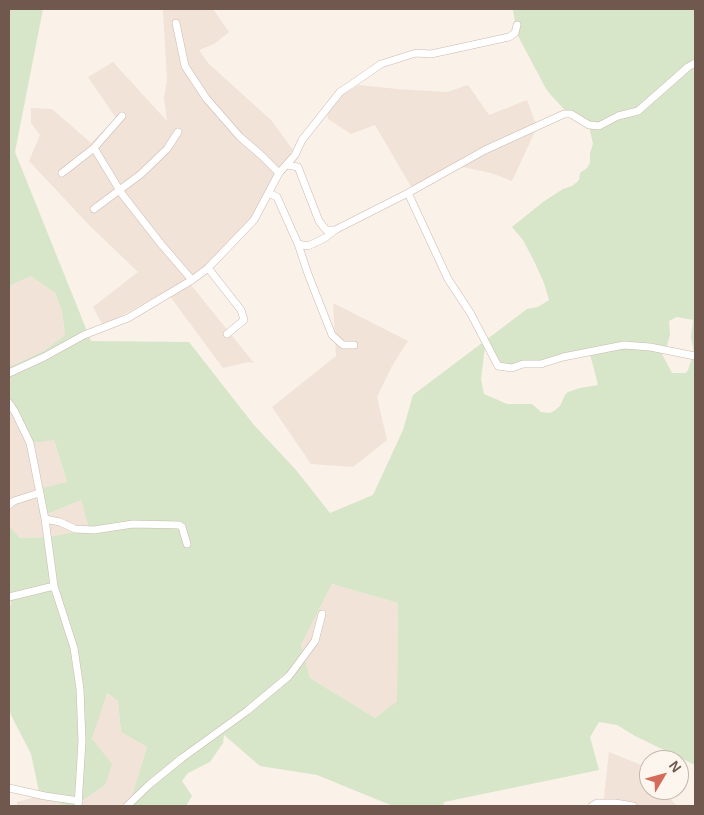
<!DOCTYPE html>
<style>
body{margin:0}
#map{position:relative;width:704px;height:815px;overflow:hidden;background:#faf1e8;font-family:Helvetica,sans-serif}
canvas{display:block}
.frame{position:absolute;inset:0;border:10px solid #71584f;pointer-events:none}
.north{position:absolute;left:639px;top:750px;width:50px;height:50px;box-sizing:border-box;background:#fdf6ee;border:1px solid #c5b7ae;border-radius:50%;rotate:53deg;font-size:14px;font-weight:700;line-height:20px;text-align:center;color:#71584f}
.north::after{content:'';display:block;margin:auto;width:18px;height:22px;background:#d66b5b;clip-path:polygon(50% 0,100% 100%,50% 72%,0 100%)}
</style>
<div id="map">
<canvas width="704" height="815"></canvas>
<div class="frame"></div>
<div class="north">N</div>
</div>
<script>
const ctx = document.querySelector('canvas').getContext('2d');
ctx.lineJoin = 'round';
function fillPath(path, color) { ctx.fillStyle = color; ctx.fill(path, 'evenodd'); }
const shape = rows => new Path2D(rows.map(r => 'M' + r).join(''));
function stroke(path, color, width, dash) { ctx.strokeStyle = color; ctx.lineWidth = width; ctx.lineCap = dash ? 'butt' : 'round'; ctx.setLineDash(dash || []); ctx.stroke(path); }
const residential = shape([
 [163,9,213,9,229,32,214,44,199,50,209,64,271,120,293,150,250,227,191,285,254,363,249,362,223,368,166,291,103,326,93,307,138,272,90,226,29,161,40,135,31,123,31,108,52,109,91,143,116,118,88,77,113,62,167,121,164,98,167,80],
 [359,85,397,89,447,92,468,85,489,115,527,100,537,127,512,181,491,173,462,167,413,190,375,125,351,134,328,119,326,104],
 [31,276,55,293,62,312,65,335,45,350,16,364,9,366,9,286],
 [333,303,408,341,392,366,377,397,387,440,353,467,311,464,272,407,336,356],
 [9,403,54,440,67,483,35,490,39,493,40,517,81,500,89,529,48,537,20,538,9,526],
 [332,584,398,603,397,701,375,718,310,678,301,645],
 [106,693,118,701,121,732,147,747,129,806,75,806,105,785,92,739],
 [609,752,641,765,649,774,649,790,663,790,677,806,603,806],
 [40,796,67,806,17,806,17,802]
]);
const green = shape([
 [9,9,43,9,15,152,91,341,189,342,254,425,296,470,330,513,373,495,403,430,413,395,527,309,538,307,549,300,544,283,534,261,523,240,512,227,543,202,563,189,572,186,577,182,579,180,580,173,587,168,590,163,590,153,593,144,589,126,573,119,550,94,545,87,517,34,513,9,695,9,695,765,635,736,617,725,599,722,590,737,599,770,444,802,443,806,393,806,317,775,260,766,224,735,223,743,210,762,188,773,182,781,192,796,186,806,129,806,147,747,121,732,118,701,107,693,92,739,112,764,105,785,75,806,67,806,40,796,31,754,11,715,9,707,9,609,11,604,9,583,9,526,20,538,48,537,89,529,81,500,40,517,38,506,39,493,34,490,67,482,54,440,30,443,9,403,9,366,16,364,45,350,65,335,62,312,55,293,31,276,9,286],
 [677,317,693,320,691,337,694,353,688,370,686,373,672,373,662,354,666,349,670,335,669,321],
 [485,346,498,366,541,364,589,352,593,365,598,385,580,388,568,392,565,395,560,406,554,411,550,413,541,412,532,404,507,404,484,394,481,379],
 [332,584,398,603,397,701,375,718,310,678,301,645]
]);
const minor = shape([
 [176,23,185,66,206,98,240,137,261,155,279,173],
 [94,148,122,194,161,244,192,280],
 [287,165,298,167,319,221,326,230,335,230],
 [62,173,94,148,122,116],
 [269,193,277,197,298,244,308,274,332,335,343,345,354,345],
 [408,193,448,279,471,314,498,366,512,368,523,364,541,364,563,357,624,345,650,347,695,356],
 [94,209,141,174,167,149,178,132],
 [298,244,308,246,325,238,335,230,408,193,485,150,564,114,571,114,589,125,599,126,618,116,638,111,688,67,695,63],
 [208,268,241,310,244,320,227,334],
 [9,373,44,357,84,335,128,318,192,280,208,268,254,220,279,173,295,155,302,140,340,92,352,84,381,64,416,53,431,54,509,37,515,33,517,25],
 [9,403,15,412,30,443,45,519,54,586,74,648,80,689,82,741,78,806],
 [9,505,14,501,39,493],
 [45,519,60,522,75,529,94,530,133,524,179,525,182,527,187,544],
 [9,597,54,586],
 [9,788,45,796,79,801],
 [127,806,150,784,182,758,247,711,289,676,315,641,322,614],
 [592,806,597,803,615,803,633,806]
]);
fillPath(residential, '#f1e3d7');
fillPath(green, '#d7e6c8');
stroke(minor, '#cbb9af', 8);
stroke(minor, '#fff', 7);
</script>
